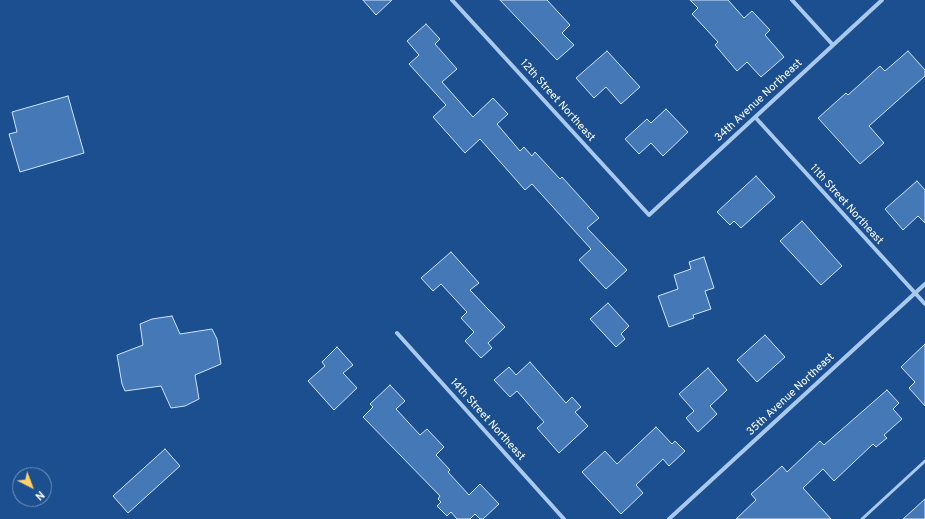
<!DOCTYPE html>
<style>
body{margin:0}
#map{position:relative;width:925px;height:519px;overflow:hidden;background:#1b4f8f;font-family:Overpass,sans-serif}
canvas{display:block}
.north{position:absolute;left:12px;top:467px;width:40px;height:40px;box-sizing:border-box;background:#1b4f8f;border:1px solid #7695bc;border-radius:50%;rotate:138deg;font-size:11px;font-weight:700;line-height:16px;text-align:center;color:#fff}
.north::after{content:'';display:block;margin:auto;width:14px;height:18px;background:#ffd166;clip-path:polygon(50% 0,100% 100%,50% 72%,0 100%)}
</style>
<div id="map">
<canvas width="925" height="519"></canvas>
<div class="north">N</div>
</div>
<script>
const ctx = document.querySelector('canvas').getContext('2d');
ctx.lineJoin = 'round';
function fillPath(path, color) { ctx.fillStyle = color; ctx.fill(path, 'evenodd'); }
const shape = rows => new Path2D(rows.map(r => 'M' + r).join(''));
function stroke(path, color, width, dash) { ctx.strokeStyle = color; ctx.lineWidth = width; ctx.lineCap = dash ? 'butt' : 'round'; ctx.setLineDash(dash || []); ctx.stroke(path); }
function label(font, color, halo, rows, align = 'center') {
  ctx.font = font + ' Overpass,sans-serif'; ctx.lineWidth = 3; ctx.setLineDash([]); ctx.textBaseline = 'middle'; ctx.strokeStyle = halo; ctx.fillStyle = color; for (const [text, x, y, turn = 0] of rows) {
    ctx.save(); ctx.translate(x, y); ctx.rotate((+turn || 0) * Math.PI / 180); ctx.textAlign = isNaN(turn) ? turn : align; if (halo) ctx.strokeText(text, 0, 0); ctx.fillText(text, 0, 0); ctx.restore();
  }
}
const building = shape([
 [363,0,392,0,376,15,363,0],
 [500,0,547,0,570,25,562,33,574,45,557,60,500,0],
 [690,0,728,0,744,18,752,11,770,30,765,35,784,57,761,77,747,62,737,71,715,45,718,42,692,14,698,8,690,0],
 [426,24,440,39,435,44,457,69,442,82,473,117,493,98,508,114,497,124,520,151,524,147,532,156,535,152,560,179,562,177,599,218,587,228,627,270,606,289,579,260,591,249,532,184,525,190,480,139,465,153,433,117,446,105,409,64,419,55,407,41,426,24],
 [607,51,640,87,621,104,606,87,594,98,576,78,607,51],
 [908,51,925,70,925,76,869,126,884,143,860,164,818,118,846,93,848,95,880,66,885,71,908,51],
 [68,96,84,153,20,172,9,134,17,132,12,112,68,96],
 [666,109,688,132,663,156,651,143,639,154,625,139,647,119,651,123,666,109],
 [756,176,775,197,741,228,734,221,730,225,717,212,756,176],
 [917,181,925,190,925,223,918,216,903,230,885,209,917,181],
 [802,221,842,266,821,285,780,241,802,221],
 [451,252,479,283,470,290,505,327,488,343,492,348,481,358,465,341,474,332,461,318,467,312,441,284,433,291,421,278,451,252],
 [704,257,714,288,705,291,711,309,693,315,694,318,669,327,658,296,678,289,674,275,691,269,689,262,704,257],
 [608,303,629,326,621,334,625,339,616,347,590,319,608,303],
 [172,316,180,334,212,329,217,339,221,364,195,375,199,399,185,406,171,408,161,386,125,391,122,384,117,355,143,345,140,324,152,319,172,316],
 [765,335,785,357,757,382,737,360,765,335],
 [925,344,925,406,909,388,915,382,901,367,925,344],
 [337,347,353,365,343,373,357,388,334,410,308,381,325,366,322,362,337,347],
 [530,362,566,403,572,397,581,407,575,412,588,426,559,453,537,428,544,422,517,391,510,397,494,380,509,367,516,375,530,362],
 [708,368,727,390,710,406,717,414,698,432,686,418,694,411,679,394,708,368],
 [390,385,405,401,396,409,420,435,427,429,444,447,436,455,450,470,448,472,469,495,480,484,499,504,483,519,480,519,475,514,470,519,457,519,451,512,447,516,437,506,441,502,438,499,440,496,363,417,373,407,370,404,390,385],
 [887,390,899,403,893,409,902,419,884,435,887,438,876,447,873,444,834,481,823,469,803,488,831,519,736,519,756,500,751,494,782,466,787,472,820,441,824,445,887,390],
 [656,427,672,444,675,441,685,451,669,466,663,459,636,485,643,493,621,514,582,472,605,451,617,464,656,427],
 [165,449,180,466,128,513,113,496,165,449],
 [925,499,925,519,903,519,925,499]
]);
const lane = shape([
 [862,519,925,461]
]);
const street = shape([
 [452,0,649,215,882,0],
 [792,0,833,45],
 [755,117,925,304],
 [397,333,564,519],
 [669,519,925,284]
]);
const streetNames = [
 ["12th Street Northeast",557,101,48],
 ["34th Avenue Northeast",759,101,-43],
 ["11th Street Northeast",846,205,48],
 ["35th Avenue Northeast",791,395,-43],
 ["14th Street Northeast",487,420,48]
];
fillPath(building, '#4478b7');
stroke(building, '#cfe3fa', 1);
stroke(lane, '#a9c9ee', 3);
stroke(street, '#a9c9ee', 4);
label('11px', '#fff', '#1b4f8f', streetNames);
</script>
